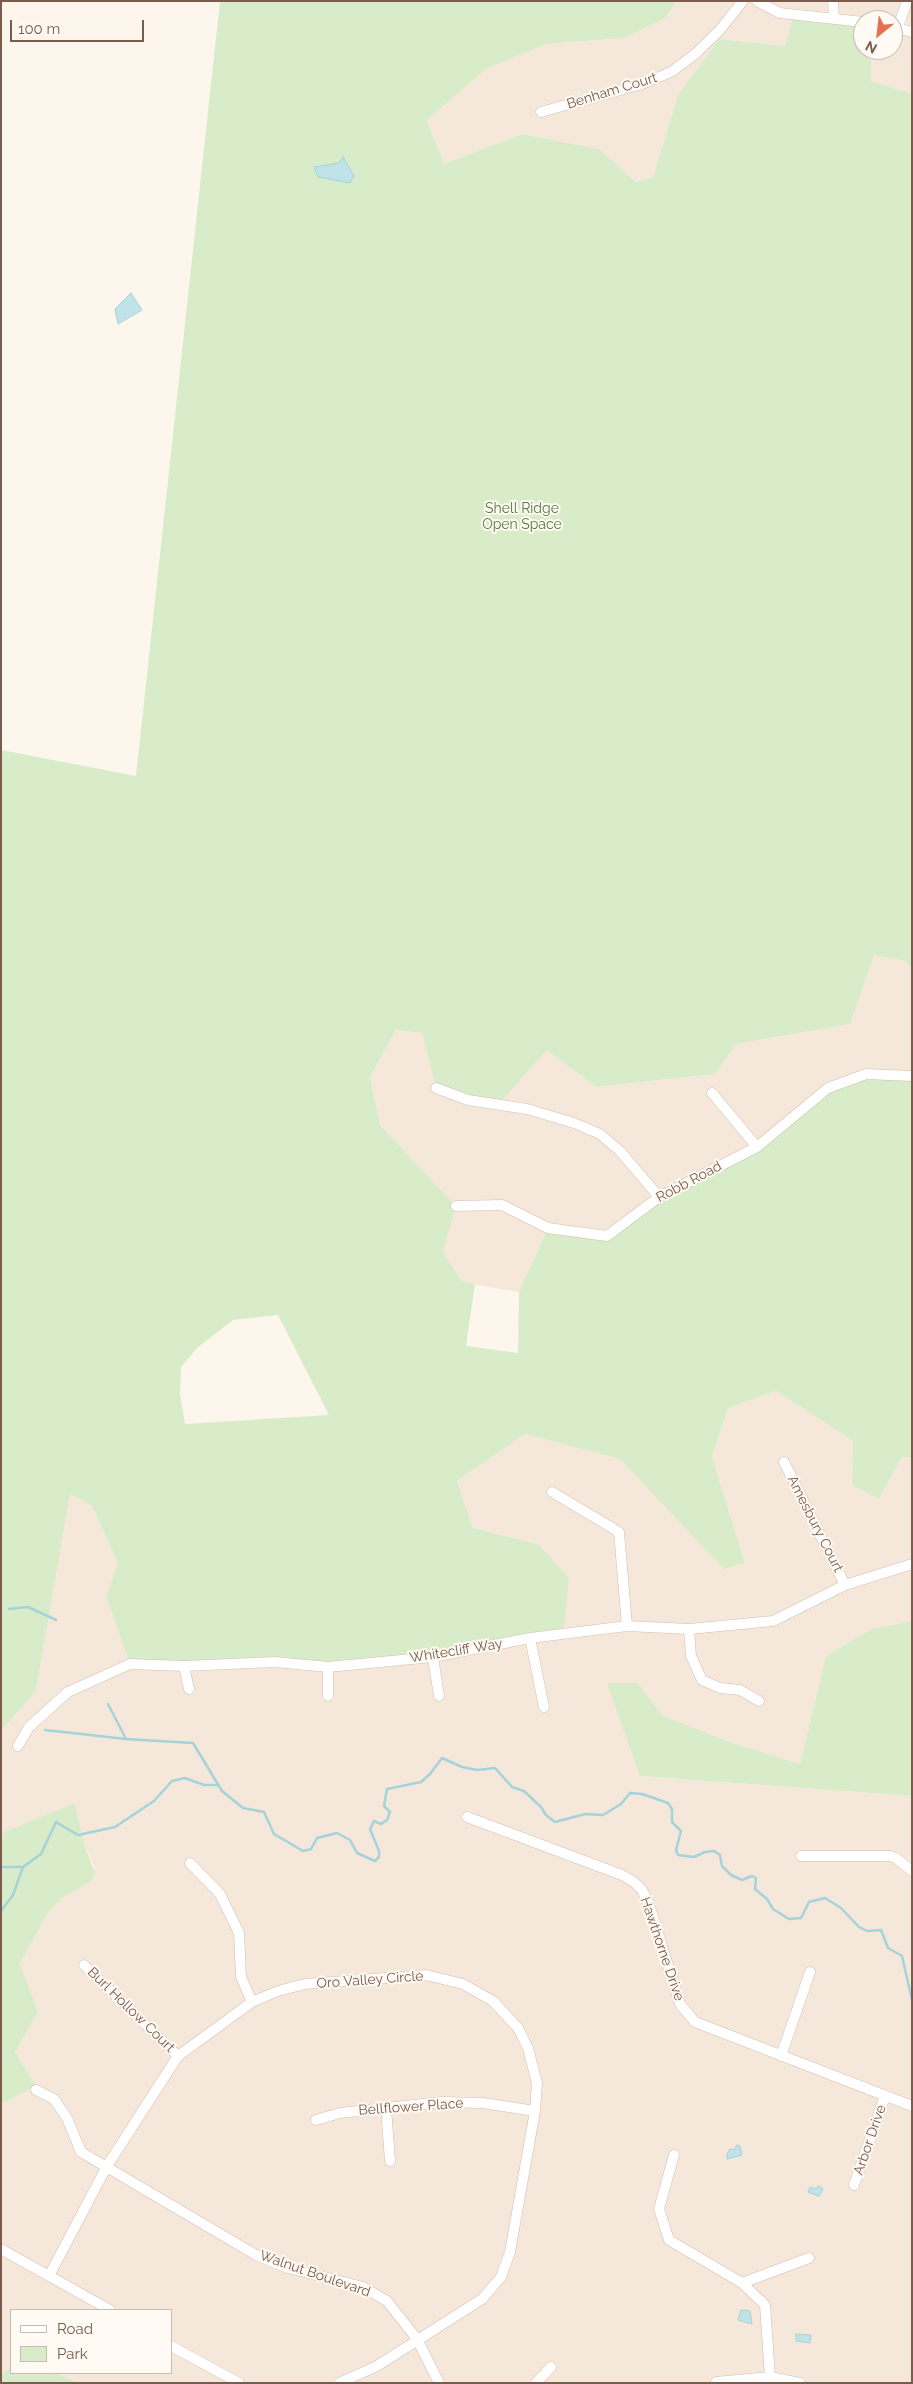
<!DOCTYPE html>
<style>
body{margin:0}
#map{position:relative;width:913px;height:2384px;overflow:hidden;background:#fdf6ec;font-family:Raleway,sans-serif}
canvas{display:block}
.frame{position:absolute;inset:0;border:2px solid #7a5c4d;pointer-events:none}
.legend{position:absolute;left:10px;top:2309px;width:162px;height:65px;box-sizing:border-box;background:#fffaf3;border:1px solid #cabbb1;margin:0;padding:6px 9px;list-style:none;font-size:15px;color:#7a5c4d}
.legend li{display:flex;align-items:center;gap:10px;height:25px}
.legend b{width:25px;border:1px solid #cabbb1}
.north{position:absolute;left:853px;top:10px;width:50px;height:50px;box-sizing:border-box;background:#fffaf3;border:1px solid #cabbb1;border-radius:50%;rotate:209deg;font-size:14px;font-weight:700;line-height:20px;text-align:center;color:#7a5c4d}
.north::after{content:'';display:block;margin:auto;width:18px;height:22px;background:#e76f51;clip-path:polygon(50% 0,100% 100%,50% 72%,0 100%)}
.scale{position:absolute;left:10px;top:20px;width:134px;height:22px;box-sizing:border-box;border:2px solid #7a5c4d;border-top:0;padding-left:6px;font-size:15px;line-height:18px;white-space:nowrap;color:#7a5c4d;-webkit-text-stroke:4px #fffaf3;paint-order:stroke}
</style>
<div id="map">
<canvas width="913" height="2384"></canvas>
<div class="frame"></div>
<ul class="legend">
<li><b style="height:6px;background:#fff"></b>Road</li>
<li><b style="height:14px;background:#d8ecc9"></b>Park</li>
</ul>
<div class="north">N</div>
<div class="scale">100 m</div>
</div>
<script>
const ctx = document.querySelector('canvas').getContext('2d');
ctx.lineJoin = 'round';
function fillPath(path, color) { ctx.fillStyle = color; ctx.fill(path, 'evenodd'); }
const shape = rows => new Path2D(rows.map(r => 'M' + r).join(''));
function stroke(path, color, width, dash) { ctx.strokeStyle = color; ctx.lineWidth = width; ctx.lineCap = dash ? 'butt' : 'round'; ctx.setLineDash(dash || []); ctx.stroke(path); }
function label(font, color, halo, rows, align = 'center') {
  ctx.font = font + ' Raleway,sans-serif'; ctx.lineWidth = 4; ctx.setLineDash([]); ctx.textBaseline = 'middle'; ctx.strokeStyle = halo; ctx.fillStyle = color; for (const [text, x, y, turn = 0] of rows) {
    ctx.save(); ctx.translate(x, y); ctx.rotate((+turn || 0) * Math.PI / 180); ctx.textAlign = isNaN(turn) ? turn : align; if (halo) ctx.strokeText(text, 0, 0); ctx.fillText(text, 0, 0); ctx.restore();
  }
}
const residential = shape([
 [677,1,912,1,912,94,871,81,871,50,893,50,893,20,863,20,785,46,719,39,678,95,653,177,636,182,599,149,522,134,444,164,427,120,486,69,546,44,625,38,664,19],
 [874,955,905,961,912,968,912,1076,757,1147,607,1236,548,1228,519,1292,461,1282,443,1252,456,1206,380,1125,370,1077,396,1030,422,1033,436,1088,499,1104,547,1050,596,1087,715,1074,736,1044,849,1024],
 [776,1391,853,1441,852,1484,879,1499,902,1457,912,1458,912,1621,871,1629,826,1656,800,1764,730,1742,662,1715,638,1683,640,1776,912,1796,912,2383,79,2383,55,2373,171,2373,171,2310,11,2310,11,2368,1,2374,1,2104,36,2086,15,2052,38,2012,20,1964,47,1914,62,1898,90,1882,95,1868,85,1847,75,1803,1,1833,1,1731,36,1691,70,1494,92,1506,118,1563,106,1596,538,1544,473,1528,457,1481,525,1434,620,1459,725,1569,745,1563,712,1457,728,1408]
]);
const green = shape([
 [220,1,677,1,664,19,625,38,546,44,486,69,427,120,444,164,522,134,599,149,636,182,653,177,678,95,719,39,785,46,794,15,863,22,863,50,871,50,871,81,912,94,912,968,905,961,874,955,850,1024,736,1044,715,1074,596,1087,547,1050,499,1104,436,1088,422,1033,396,1030,370,1077,380,1125,456,1206,443,1252,461,1281,475,1284,466,1346,518,1353,519,1292,548,1228,607,1236,659,1197,757,1147,828,1088,866,1074,912,1076,912,1458,902,1457,879,1499,852,1485,853,1441,776,1391,728,1408,712,1457,745,1563,724,1569,620,1459,525,1434,457,1481,473,1528,538,1544,569,1578,563,1634,433,1657,328,1667,130,1664,106,1596,118,1563,92,1506,70,1494,36,1691,1,1731,1,750,136,776],
 [278,1315,329,1415,185,1424,180,1394,181,1367,197,1348,233,1320],
 [912,1621,912,1796,640,1776,607,1683,638,1683,662,1715,730,1742,800,1764,826,1656,871,1629],
 [75,1803,85,1847,95,1873,90,1882,62,1898,47,1914,20,1964,38,2012,15,2052,36,2086,1,2104,1,1833],
 [11,2368,11,2373,55,2373,79,2383,1,2383,1,2374]
]);
const water = shape([
 [343,157,354,176,350,183,318,177,314,167,339,163,343,157],
 [131,293,142,310,118,324,115,309,131,293],
 [737,2145,740,2146,742,2155,727,2159,727,2154,730,2149,734,2150,737,2145],
 [819,2186,823,2189,819,2196,808,2192,810,2187,815,2189,819,2186],
 [741,2310,750,2311,752,2324,738,2320,741,2310],
 [796,2334,811,2335,810,2343,796,2341,796,2334]
]);
const stream = shape([
 [9,1609,28,1607,56,1620],
 [108,1704,126,1739],
 [45,1730,126,1739,193,1743,222,1791,243,1808,264,1812,274,1834,303,1851,311,1849,317,1838,337,1833,350,1840,357,1853,375,1861,379,1857,379,1851,370,1829,374,1821,381,1824,387,1820,390,1812,384,1806,387,1789,421,1782,430,1774,442,1758,462,1767,477,1770,495,1768,512,1787,524,1791,541,1807,546,1815,555,1822,585,1814,603,1815,621,1804,630,1793,642,1794,668,1803,672,1809,672,1822,681,1831,676,1850,678,1855,694,1857,705,1852,714,1851,720,1855,722,1866,731,1875,742,1880,752,1876,756,1878,755,1889,767,1899,773,1909,789,1919,801,1918,809,1902,825,1898,841,1908,859,1927,867,1931,881,1930,888,1948,902,1956,912,2000],
 [1,1867,22,1867],
 [1,1911,13,1895,23,1867,41,1854,56,1822,78,1835,115,1827,154,1801,172,1781,185,1778,204,1785,218,1785]
]);
const minor = shape([
 [757,1,780,13,863,22],
 [833,1,834,18],
 [893,27,912,32],
 [898,27,907,1],
 [541,112,642,84,671,72,694,55,719,31,743,1],
 [436,1088,468,1100,527,1109,574,1123,600,1134,620,1151,659,1197],
 [712,1093,757,1147],
 [456,1206,502,1205,548,1228,607,1236,659,1197,757,1147,828,1088,866,1074,912,1076],
 [784,1462,845,1585],
 [552,1492,619,1532,627,1626],
 [689,1629,691,1656,702,1680,720,1688,740,1690,759,1701],
 [530,1638,544,1707],
 [433,1657,439,1696],
 [184,1666,189,1689],
 [328,1696,328,1667],
 [18,1746,29,1727,68,1692,130,1664,184,1666,275,1662,328,1667,433,1657,530,1638,627,1626,689,1629,773,1621,845,1585,912,1564],
 [467,1817,622,1875,634,1882,642,1890,649,1904,680,2004,695,2022,912,2106],
 [801,1856,890,1856,896,1858,912,1871],
 [190,1863,220,1894,239,1933,241,1977,252,2002],
 [84,1965,178,2056],
 [781,2056,810,1972],
 [36,2090,54,2099,67,2118,81,2152,256,2255,288,2268,363,2287,387,2301,417,2339,439,2383],
 [386,2108,390,2161],
 [316,2120,340,2113,442,2102,483,2103,535,2111],
 [674,2155,659,2209,669,2240,742,2283],
 [854,2185,885,2096],
 [1,2249,110,2310],
 [49,2276,107,2166,178,2056,252,2002,278,1991,305,1984,426,1975,463,1984,493,2001,518,2028,528,2048,537,2083,535,2111,510,2252,501,2277,482,2299,377,2366,339,2383],
 [171,2346,239,2383],
 [770,2377,765,2305,742,2283,809,2258],
 [716,2382,770,2377,800,2383],
 [536,2383,551,2367]
]);
const streetNames = [
 ["Benham Court",612,91,-17],
 ["Robb Road",689,1182,-28],
 ["Amesbury Court",815,1524,63],
 ["Whitecliff Way",456,1651,-9],
 ["Hawthorne Drive",662,1949,71],
 ["Oro Valley Circle",370,1980,-4],
 ["Burl Hollow Court",131,2010,44],
 ["Bellflower Place",411,2107,-4],
 ["Arbor Drive",870,2140,-71],
 ["Walnut Boulevard",315,2274,19]
];
const parkNames = [
 ["Shell Ridge",522,509],
 ["Open Space",522,525]
];
fillPath(residential, '#f5e8da');
fillPath(green, '#d8ecc9');
fillPath(water, '#bfe3e8');
stroke(water, '#a5d3da', 1);
stroke(stream, '#a5d3da', 2.5);
stroke(minor, '#d1beb0', 11);
stroke(minor, '#fff', 10);
label('14px', '#7a5c4d', '#fffaf3', streetNames);
label('14px', '#537a41', '#fffaf3', parkNames);
</script>
